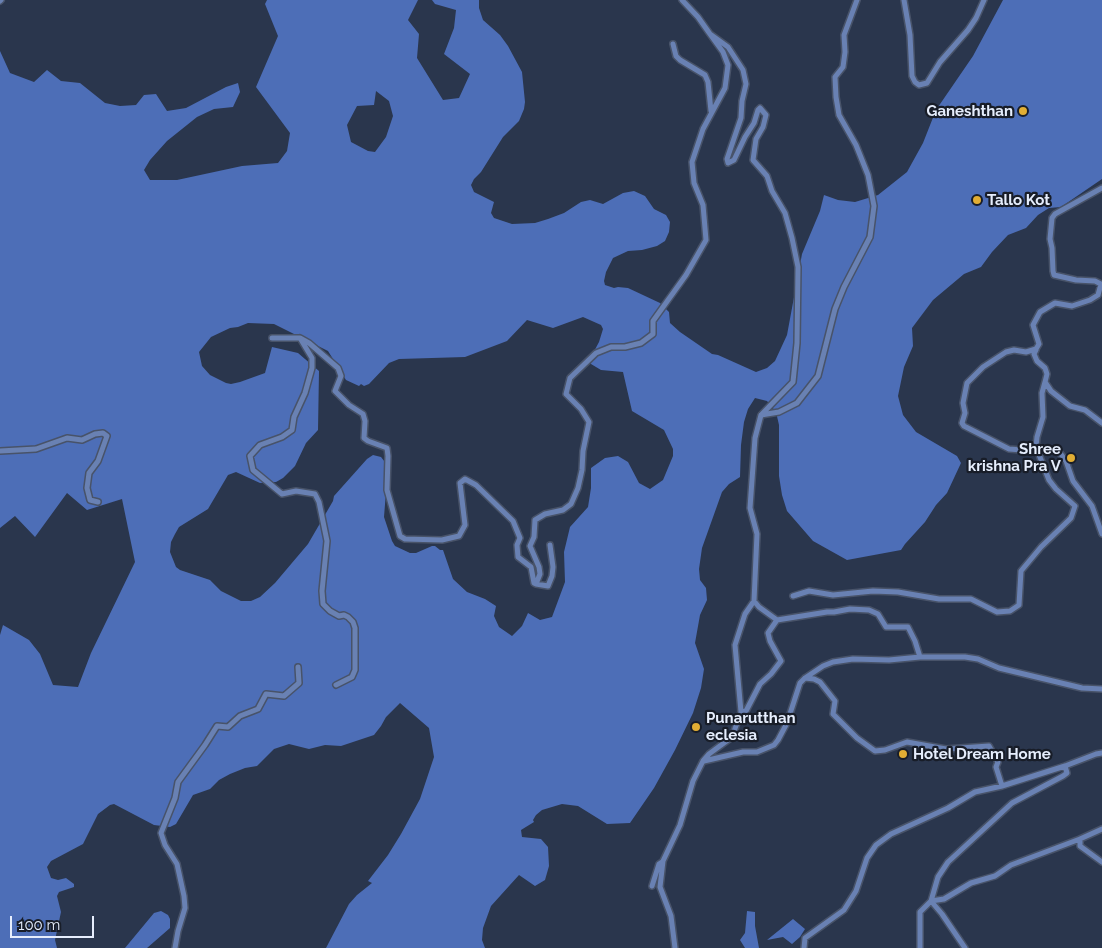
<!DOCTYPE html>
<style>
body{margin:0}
#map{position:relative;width:1102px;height:948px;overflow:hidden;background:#2a364d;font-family:Raleway,sans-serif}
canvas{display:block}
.scale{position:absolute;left:10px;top:916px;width:84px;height:22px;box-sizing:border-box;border:2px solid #e6eefd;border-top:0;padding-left:6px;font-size:15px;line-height:18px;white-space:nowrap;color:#e6eefd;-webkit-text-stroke:4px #181d28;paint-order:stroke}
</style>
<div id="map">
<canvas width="1102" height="948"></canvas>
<div class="scale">100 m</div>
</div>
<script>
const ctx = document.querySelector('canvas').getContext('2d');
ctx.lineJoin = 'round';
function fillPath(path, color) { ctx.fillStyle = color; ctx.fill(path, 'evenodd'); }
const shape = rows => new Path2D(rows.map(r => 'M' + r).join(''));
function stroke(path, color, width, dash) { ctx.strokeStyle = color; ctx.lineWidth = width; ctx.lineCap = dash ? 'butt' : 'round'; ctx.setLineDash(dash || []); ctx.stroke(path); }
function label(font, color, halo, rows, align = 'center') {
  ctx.font = font + ' Raleway,sans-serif'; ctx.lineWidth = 4.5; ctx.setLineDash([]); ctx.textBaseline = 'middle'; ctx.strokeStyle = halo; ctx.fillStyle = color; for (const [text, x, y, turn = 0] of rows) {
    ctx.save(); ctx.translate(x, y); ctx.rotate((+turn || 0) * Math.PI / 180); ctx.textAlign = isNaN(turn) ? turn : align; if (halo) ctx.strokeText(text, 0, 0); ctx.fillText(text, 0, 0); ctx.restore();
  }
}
const forest = shape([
 [267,0,418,0,408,20,419,34,417,58,443,100,459,98,470,74,444,54,454,28,456,10,435,4,432,0,479,0,479,8,483,20,500,35,508,46,522,72,525,102,524,109,519,121,503,137,481,172,474,179,471,185,474,192,494,202,491,213,494,218,512,224,535,223,548,219,564,213,581,202,590,200,603,204,623,193,634,191,645,196,654,209,666,215,670,222,669,232,665,241,657,246,642,250,628,251,613,258,606,272,604,281,605,285,614,288,618,287,628,288,660,303,669,312,670,323,680,332,712,354,718,355,756,372,767,368,775,361,787,335,802,254,820,211,824,195,838,200,855,202,878,195,907,172,923,143,936,110,973,56,1003,0,1102,0,1102,179,1061,207,1049,208,1038,215,1026,228,1008,235,992,252,981,267,964,274,933,300,912,328,913,346,904,367,898,396,903,415,916,432,957,456,961,463,947,493,936,505,925,522,905,544,901,550,847,560,813,541,787,511,782,495,779,476,779,425,776,412,767,401,755,398,748,409,744,422,741,445,740,477,729,484,722,492,702,548,699,569,700,580,706,588,707,600,700,615,695,643,704,669,701,688,693,713,675,750,654,788,630,823,607,824,578,806,562,804,542,810,536,815,533,820,534,822,521,830,522,837,541,839,548,847,549,866,545,880,535,886,519,875,491,906,483,928,482,940,485,948,326,948,349,904,357,895,372,883,368,881,388,855,401,834,420,799,434,757,429,728,400,703,386,717,381,726,374,735,341,746,325,745,309,749,289,744,274,749,257,766,245,768,230,774,219,780,210,789,193,795,176,824,170,827,154,825,114,804,110,805,98,814,83,844,51,861,47,867,51,878,58,880,66,878,74,884,74,887,59,892,57,896,61,912,55,940,57,948,0,948,0,635,3,625,29,640,40,654,53,685,78,687,91,653,135,562,122,499,87,510,67,493,35,537,15,516,0,528,0,51,10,73,34,82,47,70,61,81,80,83,105,103,120,106,136,105,144,95,156,94,167,111,186,108,226,87,238,83,240,92,233,107,214,109,197,117,167,141,150,160,144,170,150,180,177,180,242,166,278,163,287,151,290,133,256,87,278,36,265,4],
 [376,91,389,101,393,116,386,137,375,152,368,151,351,142,347,125,357,106,374,105],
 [583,317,601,325,603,329,599,342,591,357,591,364,601,370,623,372,632,411,664,430,673,449,673,456,663,480,650,489,639,483,628,462,618,456,605,458,591,468,591,488,588,507,570,527,564,552,565,582,552,617,540,620,528,613,522,626,512,636,499,627,494,616,496,606,485,599,467,592,453,579,443,550,440,550,435,546,432,546,416,553,410,553,395,546,392,541,384,517,388,466,381,457,373,455,367,459,334,496,333,501,308,544,275,583,260,597,251,601,241,601,221,591,210,580,180,570,176,567,170,552,171,542,175,534,179,527,208,509,228,475,236,472,260,483,276,482,283,478,295,466,306,443,318,430,319,371,298,353,272,347,265,373,240,382,231,384,226,383,210,375,202,366,199,352,211,337,230,328,238,327,248,323,274,324,328,351,346,380,359,386,361,384,364,386,369,384,389,363,399,359,465,357,507,341,527,320,553,328],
 [161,911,168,915,170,919,170,928,147,948,125,948,154,913],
 [747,911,755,912,755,926,759,948,745,948,740,940,745,933],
 [793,919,805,929,800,937,792,944,783,937,767,940]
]);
const street = shape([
 [682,0,698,17,710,34,728,47,743,70,746,84,742,101,741,118,727,159,728,163,734,160,745,137,754,123,758,110,760,108,766,115,763,127,756,139,753,160,767,176,772,191,785,213,792,238,798,267,797,343,793,382,762,414],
 [904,0,910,35,912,76,915,82,919,85,927,83,940,62,968,30,976,18,984,0],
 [0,1,1,0],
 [673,44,676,56,680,60,705,75,708,82,711,111],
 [272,338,300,338,312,358,312,368,305,393,294,417,292,430,282,437,260,445,250,456,253,470,282,494,296,491,315,494,319,502,327,541,322,591,323,604,330,611,339,616,344,615,348,617,353,622,355,628,355,670,352,677,336,685],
 [300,338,309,343,338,368,341,376,335,391,349,405,363,414,365,421,364,438,368,441,387,448,388,456,387,490,400,536,405,539,442,540,459,536,465,525,460,483,465,479,476,485,513,521,520,538,517,545,518,557,531,567,534,583,536,584,540,574,539,567,530,546,534,537,535,520,545,514,563,510,571,504,578,488,582,470,583,451,589,422,581,409,566,394,570,378,596,353,611,347,625,347,641,343,653,334,653,321,686,275,706,240,703,205,694,183,692,162,703,129,725,88,728,65,723,52,710,34],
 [1036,350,1034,354,1037,361,1045,368,1047,374,1045,382,1051,391,1070,406,1085,410,1102,423],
 [1045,382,1042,393,1043,417,1037,437,1036,447,1044,448,1060,453,1066,461,1073,481,1092,506,1102,534],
 [0,451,36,449,67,438,82,440,95,434,103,433,107,436,98,461,89,473,87,488,90,500,98,502],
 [536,584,548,586,552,576,553,567,550,545],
 [793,596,809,591,833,595,873,591,898,592,939,599,971,599,997,612,1010,611,1019,605,1021,571,1041,547,1071,518,1075,506,1056,489,1049,480,1036,447,1022,450,1009,449,964,426,962,423,965,413,963,403,967,383,983,367,1006,352,1014,350,1026,352,1036,349,1039,344,1033,325,1040,312,1055,303,1072,306,1090,300,1098,295,1101,284,1095,281,1076,280,1054,275,1053,271,1052,248,1050,239,1052,218,1055,214,1102,188],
 [754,601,759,607,777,620,827,612,834,612,850,609,869,610,878,614,886,627,908,627,915,641,920,657],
 [805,678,814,679,820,682,835,701,833,714,857,738,875,751,885,750,907,742,946,749,989,746,998,762,996,767,1002,786],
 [741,712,746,711,760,684,771,674,781,661,770,641,768,633,777,620],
 [704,761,743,752,757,752,774,745,778,740,787,723,800,683,805,678,823,666,833,662,853,659,889,660,920,657,965,657,978,659,999,668,1082,688,1102,689],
 [1080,839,1080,846,1102,862],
 [652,886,659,864,662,862],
 [931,901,944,899,971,883,995,876,1011,865,1080,839,1102,829],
 [931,901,942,914,965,948],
 [175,948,178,931,185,908,184,896,177,864,165,845,161,833,175,798,178,782,205,745,217,726,228,727,240,716,258,709,266,694,284,696,299,683,298,667],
 [675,948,671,916,660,887,663,861,680,825,693,781,703,761,709,754,732,737,741,712,735,645,745,614,754,601,757,534,750,508,755,438,761,415,779,412,797,403,818,376,835,309,844,287,870,237,874,206,868,175,856,145,839,115,836,97,835,77,843,67,845,52,844,35,857,0],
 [804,948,805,938,844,910,856,891,867,858,876,845,891,834,948,808,975,792,1002,786,1065,766,1096,754,1102,753],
 [920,948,920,912,931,901,938,877,948,862,1012,803,1063,776,1067,773,1065,766]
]);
const markers = [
 [1023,111,5,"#e2ae34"],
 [977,200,5,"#e2ae34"],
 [1071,458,5,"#e2ae34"],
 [696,727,5,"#e2ae34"],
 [903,754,5,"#e2ae34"]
];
const poiNames = [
 ["Ganeshthan",1013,111,"right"],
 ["Tallo Kot",987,200],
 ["Shree",1061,449,"right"],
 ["krishna Pra V",1061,466,"right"],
 ["Punarutthan",706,718],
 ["eclesia",706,735],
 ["Hotel Dream Home",913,754]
];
fillPath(forest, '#4d6eb7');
stroke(street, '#485369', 8);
stroke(street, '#6981b3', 5);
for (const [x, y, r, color] of markers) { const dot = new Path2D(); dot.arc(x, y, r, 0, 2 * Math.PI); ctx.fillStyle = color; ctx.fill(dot); stroke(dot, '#181d28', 2); }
label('bold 15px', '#e6eefd', '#181d28', poiNames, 'left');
</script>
